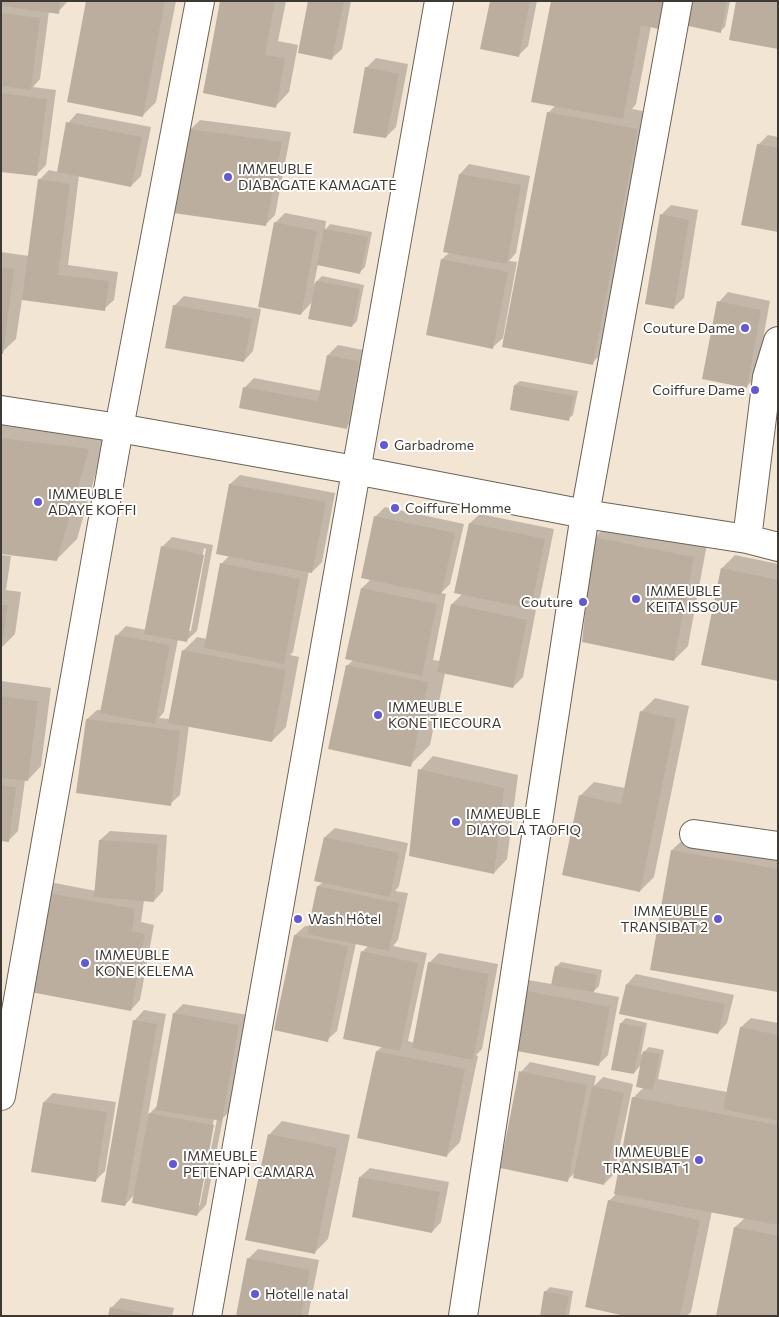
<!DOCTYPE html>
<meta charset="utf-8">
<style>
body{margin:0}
#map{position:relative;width:779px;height:1317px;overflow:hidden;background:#f3e5d4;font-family:Commissioner,sans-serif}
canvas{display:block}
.frame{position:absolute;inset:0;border:2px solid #3f3933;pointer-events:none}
</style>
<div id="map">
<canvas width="779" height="1317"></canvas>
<div class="frame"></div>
</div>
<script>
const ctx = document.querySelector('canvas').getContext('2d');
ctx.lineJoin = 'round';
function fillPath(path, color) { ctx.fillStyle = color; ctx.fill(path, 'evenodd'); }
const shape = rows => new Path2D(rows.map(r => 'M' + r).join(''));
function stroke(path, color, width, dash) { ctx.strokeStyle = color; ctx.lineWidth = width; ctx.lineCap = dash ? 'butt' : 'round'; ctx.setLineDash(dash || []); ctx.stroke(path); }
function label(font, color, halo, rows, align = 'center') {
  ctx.font = font + ' Commissioner,sans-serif'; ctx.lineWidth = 4; ctx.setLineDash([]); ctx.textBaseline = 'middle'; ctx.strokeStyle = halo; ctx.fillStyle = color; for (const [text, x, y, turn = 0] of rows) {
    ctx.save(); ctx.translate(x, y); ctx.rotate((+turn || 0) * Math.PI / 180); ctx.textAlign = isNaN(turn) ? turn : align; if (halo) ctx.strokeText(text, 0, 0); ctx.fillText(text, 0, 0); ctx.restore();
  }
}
const shadow = shape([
 [1,1,68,1,58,12,49,11,40,79,33,87,56,90,46,165,36,175,1,171],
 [87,1,176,1,156,102,143,115],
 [222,1,286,1,278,41,298,45,289,92,276,106],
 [310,1,351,1,342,49,332,58],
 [491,1,537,1,528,46,519,55],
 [552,1,651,26,636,104,632,109,653,113,609,347,592,363,548,113,556,105],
 [689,1,730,1,725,27,720,31],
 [376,58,408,64,396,127,386,137,366,68],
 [77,113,151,127,141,176,131,186,79,175,68,265,118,272,114,300,104,309,22,299,16,339,1,353,1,252,29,256,39,180,49,170,58,172,68,123],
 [200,120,291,132,275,215,265,225,190,130],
 [768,135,778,137,778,231,758,145],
 [469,164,530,176,516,253,509,261,517,262,503,338,493,347,442,259,450,252,460,174],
 [671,205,698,210,684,298,674,307,661,215],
 [285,213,326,221,325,230,330,224,372,232,365,267,360,272,318,264,314,284,322,276,364,285,357,321,352,326,313,301,301,314,275,223],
 [728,292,770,301,756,377,746,387,719,302],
 [184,296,261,309,253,351,244,361,174,306],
 [338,345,368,351,356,417,346,427,244,388,254,378,322,391,328,355],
 [520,381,578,391,573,415,568,419,515,385],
 [10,417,108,430,77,539,57,559,1,552,1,426],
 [240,475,335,493,322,562,312,572,309,571,293,652,290,655,299,657,286,727,272,741,189,725,180,795,170,804,87,719,97,710,101,710,116,636,126,626,146,630,162,547,172,537,213,545,197,631,187,640,178,639,164,712,159,718,170,719,184,650,197,637,207,639,221,564,230,555,230,484],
 [204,548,206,549,191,631,188,631],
 [385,507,464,524,450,584,441,593,446,594,433,660,440,661,452,604,463,593,470,523,480,514,554,529,540,598,529,609,536,610,523,677,513,687,445,673,430,745,410,765,347,666,353,660,362,588,371,579,375,517],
 [608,524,707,544,688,646,674,660,594,538],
 [1,555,11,556,6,590,21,592,15,634,2,647],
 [735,555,778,564,778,680,722,568],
 [1,681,51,688,41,766,28,780,25,780,18,831,9,840,1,839],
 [655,698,689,706,654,877,640,891,580,796,594,782,625,788,641,712],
 [433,756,518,775,507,859,494,873,420,770],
 [335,828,408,843,399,886,395,891,408,893,398,940,393,946,427,953,408,1041,414,1043,429,963,439,953,498,964,482,1049,476,1055,478,1056,460,1142,446,1156,377,1051,383,1046,345,1038,363,951,368,946,356,943,337,1031,327,1040,275,1029,295,935,305,926,310,926,318,886,323,882,325,837],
 [110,831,167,835,163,891,154,901,144,900,141,922,154,925,140,1000,131,1010,45,892,55,883,96,891,100,840],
 [692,831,778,846,778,991,672,850],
 [561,962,602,970,599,986,593,992,619,997,608,1055,598,1065,507,1048,528,980,552,984,556,967],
 [636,974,734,995,727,1023,718,1033,627,984],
 [183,1004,248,1015,231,1110,223,1118,206,1205,197,1215,135,1194,125,1205,103,1201,135,1020,144,1010,166,1014,148,1115,157,1106,174,1013],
 [214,1119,217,1119,200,1205,198,1205],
 [626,1018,647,1023,641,1055,649,1047,664,1050,658,1079,727,1092,741,1027,751,1018,778,1023,778,1316,717,1316,735,1227,745,1218,712,1211,691,1312,687,1316,631,1316,609,1201,617,1193,633,1098,644,1087,641,1065,634,1073,613,1069,621,1023],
 [530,1062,596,1076,594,1086,603,1077,633,1084,614,1174,604,1184,576,1172,567,1180,521,1072],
 [53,1093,116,1102,105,1171,96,1180,44,1102],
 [282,1121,350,1135,328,1239,314,1253,269,1135],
 [370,1168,449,1182,441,1222,432,1232,360,1177],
 [258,1249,319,1260,308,1316,238,1316,248,1259],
 [550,1287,573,1291,569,1316,541,1316,546,1291],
 [121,1298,174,1308,172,1316,109,1316,111,1308]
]);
const building = shape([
 [1,1,60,1,59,14,1,6],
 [86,1,165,1,143,117,67,102],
 [220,1,275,1,265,55,285,58,276,108,203,93],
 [308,1,344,1,332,60,298,53],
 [490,1,530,1,519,57,480,49],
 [551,1,669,1,663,30,641,25,623,119,531,102],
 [688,1,727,1,721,33,684,25],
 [736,1,778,1,778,49,729,40],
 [1,13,40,18,31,90,1,86],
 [365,67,399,74,386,138,353,133],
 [1,93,47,99,37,176,1,172],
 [547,112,638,129,593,365,502,347],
 [66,122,142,137,131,187,57,172],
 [189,129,282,142,266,226,173,213],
 [757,144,778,148,778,232,741,225],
 [459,174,521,185,507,264,443,252],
 [38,179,70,184,58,275,109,281,105,311,22,300],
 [660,214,689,220,674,309,645,304],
 [274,222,317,231,301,315,258,307],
 [324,229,368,237,360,274,317,265],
 [441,259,508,272,493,349,426,335],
 [1,267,14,269,3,354,1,354],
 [316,281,360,289,352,327,308,319],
 [717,301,761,310,747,388,702,379],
 [173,305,252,319,244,362,165,348],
 [327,355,359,361,347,429,239,408,243,387,318,401],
 [514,385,574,396,569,421,510,410],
 [1,438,89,449,57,561,1,554],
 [229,484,326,502,312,573,216,554],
 [374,516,455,533,441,595,361,578],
 [469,523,545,539,531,609,454,593],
 [593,537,694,557,674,661,582,642],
 [161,546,204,555,187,642,144,634],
 [220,563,300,579,284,664,204,648],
 [721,568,778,580,778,681,701,665],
 [361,588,437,604,422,676,345,659],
 [451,604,527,620,513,688,437,672],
 [1,605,8,605,2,645,1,645],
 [115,635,170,645,155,724,100,713],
 [182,650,286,670,272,742,168,723],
 [346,665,428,682,411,767,328,749],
 [1,696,38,701,28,781,1,778],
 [640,711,676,719,640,892,562,875,579,795,621,804],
 [86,719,180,731,171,806,76,793],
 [418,769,504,788,494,874,409,856],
 [1,785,16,787,9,842,1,841],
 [324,837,399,853,390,897,314,881],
 [99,840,158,844,154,902,94,897],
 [671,850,778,869,778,992,650,970],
 [317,886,399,903,389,951,307,934],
 [44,892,135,909,132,931,145,934,131,1011,25,991],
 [294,935,348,946,328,1042,274,1030],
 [361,951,418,963,400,1051,343,1039],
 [428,962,489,974,473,1060,412,1048],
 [555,966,597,975,594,992,551,985],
 [626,984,725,1004,718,1034,619,1014],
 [517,989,610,1007,599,1066,506,1049],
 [173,1013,239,1025,222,1121,156,1110],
 [133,1020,157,1024,125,1206,101,1202],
 [620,1023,643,1027,634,1074,611,1070],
 [740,1027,778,1035,778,1121,723,1109],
 [376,1051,465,1069,447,1157,357,1138],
 [643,1051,660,1054,653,1090,636,1087],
 [519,1071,587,1085,568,1182,500,1168],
 [592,1086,624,1093,604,1185,573,1178],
 [632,1097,778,1125,778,1225,614,1194],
 [43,1102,107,1112,96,1182,31,1172],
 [149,1113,214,1125,197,1216,132,1203],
 [268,1134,337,1148,315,1254,245,1240],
 [359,1177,440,1192,432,1233,352,1217],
 [608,1200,700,1220,680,1316,625,1316,585,1307],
 [734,1227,778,1236,778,1316,716,1316],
 [247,1258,310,1270,301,1316,236,1316],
 [544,1291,569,1296,565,1316,540,1316],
 [110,1307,151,1315,151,1316,108,1316]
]);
const minor = shape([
 [1,410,119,428,355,470,585,514,747,539,778,547],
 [747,539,767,377,778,341],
 [694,834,778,846],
 [1,1096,119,428,200,1],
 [207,1316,439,1],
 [463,1316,585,514,678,1]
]);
const markers = [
 [228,177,5,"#6459d2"],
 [745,328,5,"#6459d2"],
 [755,390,5,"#6459d2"],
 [384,445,5,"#6459d2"],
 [38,502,5,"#6459d2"],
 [395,508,5,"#6459d2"],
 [636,599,5,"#6459d2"],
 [583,602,5,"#6459d2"],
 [378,715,5,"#6459d2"],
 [456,822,5,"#6459d2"],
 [298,919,5,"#6459d2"],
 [718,919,5,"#6459d2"],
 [85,963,5,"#6459d2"],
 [699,1160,5,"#6459d2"],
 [173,1164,5,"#6459d2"],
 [255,1294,5,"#6459d2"]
];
const poiNames = [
 ["IMMEUBLE",238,169],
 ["DIABAGATE KAMAGATE",238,185],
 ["Couture Dame",735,328,"right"],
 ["Coiffure Dame",745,390,"right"],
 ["Garbadrome",394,445],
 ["IMMEUBLE",48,494],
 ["ADAYE KOFFI",48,510],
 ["Coiffure Homme",405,508],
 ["IMMEUBLE",646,591],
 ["KEITA ISSOUF",646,607],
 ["Couture",573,602,"right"],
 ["IMMEUBLE",388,707],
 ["KONE TIECOURA",388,723],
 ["IMMEUBLE",466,814],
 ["DIAYOLA TAOFIQ",466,830],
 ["IMMEUBLE",708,911,"right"],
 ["TRANSIBAT 2",708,927,"right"],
 ["Wash Hôtel",308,919],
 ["IMMEUBLE",95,955],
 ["KONE KELEMA",95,971],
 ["IMMEUBLE",689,1152,"right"],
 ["TRANSIBAT 1",689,1168,"right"],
 ["IMMEUBLE",183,1156],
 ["PETENAPI CAMARA",183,1172],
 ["Hotel le natal",265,1294]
];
fillPath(shadow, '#0003');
fillPath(building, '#bbae9e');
stroke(minor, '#6f6355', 30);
stroke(minor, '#fff', 28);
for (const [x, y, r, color] of markers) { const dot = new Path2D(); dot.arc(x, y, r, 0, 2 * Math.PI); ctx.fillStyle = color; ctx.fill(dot); stroke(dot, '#fff', 2); }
label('14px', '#3f3933', '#fff', poiNames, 'left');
</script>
